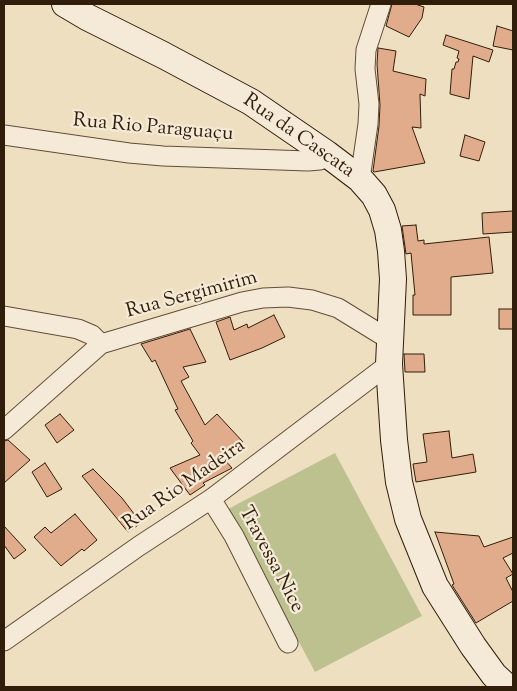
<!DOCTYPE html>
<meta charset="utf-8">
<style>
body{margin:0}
#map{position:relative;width:517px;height:691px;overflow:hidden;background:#efdfc1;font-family:"Sorts Mill Goudy",serif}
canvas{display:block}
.frame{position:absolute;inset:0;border:5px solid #301e0a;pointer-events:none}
</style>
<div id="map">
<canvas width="517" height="691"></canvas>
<div class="frame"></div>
</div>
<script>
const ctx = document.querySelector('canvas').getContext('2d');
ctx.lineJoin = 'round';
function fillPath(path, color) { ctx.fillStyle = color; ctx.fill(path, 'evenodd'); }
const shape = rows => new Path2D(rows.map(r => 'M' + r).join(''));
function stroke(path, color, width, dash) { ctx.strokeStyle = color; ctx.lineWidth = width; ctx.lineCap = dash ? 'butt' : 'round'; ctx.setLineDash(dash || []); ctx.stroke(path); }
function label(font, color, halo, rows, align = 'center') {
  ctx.font = font + ' "Sorts Mill Goudy",serif'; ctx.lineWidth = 4.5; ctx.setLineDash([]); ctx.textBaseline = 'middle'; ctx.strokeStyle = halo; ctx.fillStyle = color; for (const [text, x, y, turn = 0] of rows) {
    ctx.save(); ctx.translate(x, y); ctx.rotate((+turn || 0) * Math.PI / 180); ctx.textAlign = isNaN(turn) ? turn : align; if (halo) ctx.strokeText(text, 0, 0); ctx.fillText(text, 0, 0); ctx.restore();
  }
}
const green = shape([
 [335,453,422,616,315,672,228,509]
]);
const building = shape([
 [392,4,415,4,424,7,422,18,409,37,386,26,392,4],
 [497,26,513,31,513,50,493,46,497,26],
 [446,35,493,50,489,62,473,56,469,99,450,94,452,69,454,69,456,62,458,62,459,59,457,58,459,51,443,45,446,35],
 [378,48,396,51,393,71,426,79,425,96,420,94,421,128,412,127,425,163,374,172,373,171,379,126,380,105,377,64,378,48],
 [465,135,485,142,479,161,460,156,465,135],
 [513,211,513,232,483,234,482,213,513,211],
 [416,225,418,241,424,240,424,244,489,237,493,273,451,277,451,315,413,315,413,295,415,295,411,253,406,254,402,226,416,225],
 [499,309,513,309,513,329,499,329,499,309],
 [274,315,285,337,262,348,230,360,216,322,230,317,234,330,247,324,248,328,274,315],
 [190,329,206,362,183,367,189,377,181,381,205,425,217,414,243,442,223,458,232,468,203,483,205,485,190,495,170,468,200,455,191,443,193,441,175,410,178,409,155,360,152,362,141,344,190,329],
 [404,354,424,354,425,372,405,372,404,354],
 [60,414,74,430,57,443,45,425,60,414],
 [449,431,452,458,473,454,476,472,416,482,413,464,427,462,423,434,449,431],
 [8,440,30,460,4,483,4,441,8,440],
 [45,463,62,489,47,497,32,472,45,463],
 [93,469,122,498,141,523,128,532,82,476,93,469],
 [75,514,97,540,84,551,82,549,61,566,34,537,45,527,51,533,75,514],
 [4,526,26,550,14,559,4,545,4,526],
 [435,532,479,536,484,547,513,537,513,553,503,558,513,574,506,578,513,592,513,601,476,623,452,585,454,584,435,532]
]);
const minor = shape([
 [4,135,129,153,163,156,308,161,320,160,327,154],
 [360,179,368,124,369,104,365,69,366,50,381,4],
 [4,316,78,329,92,335,101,344,242,302,263,298,288,297,312,300,338,308,390,340],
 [4,430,101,344],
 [211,499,234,536,288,643],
 [4,641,139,546,211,499,389,364]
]);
const secondary = shape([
 [65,4,87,17,163,55,251,102,327,154,360,179,374,195,382,210,388,230,391,251,393,279,389,364,394,440,399,482,408,519,435,586,473,646,494,675,507,687]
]);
const streetNames = [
 ["Rua Rio Paraguaçu",153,129,5],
 ["Rua da Cascata",298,137,35],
 ["Rua Sergimirim",192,296,-15],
 ["Rua Rio Madeira",185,486,-35],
 ["Travessa Nice",270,560,62]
];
fillPath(green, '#bdc190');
fillPath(building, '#e1ac8b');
stroke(building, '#301e0a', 1);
stroke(minor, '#604e38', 21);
stroke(secondary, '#301e0a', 28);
stroke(minor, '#f5ead7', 19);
stroke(secondary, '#f5ead7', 26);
label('20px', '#301e0a', '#f5ead7', streetNames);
</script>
